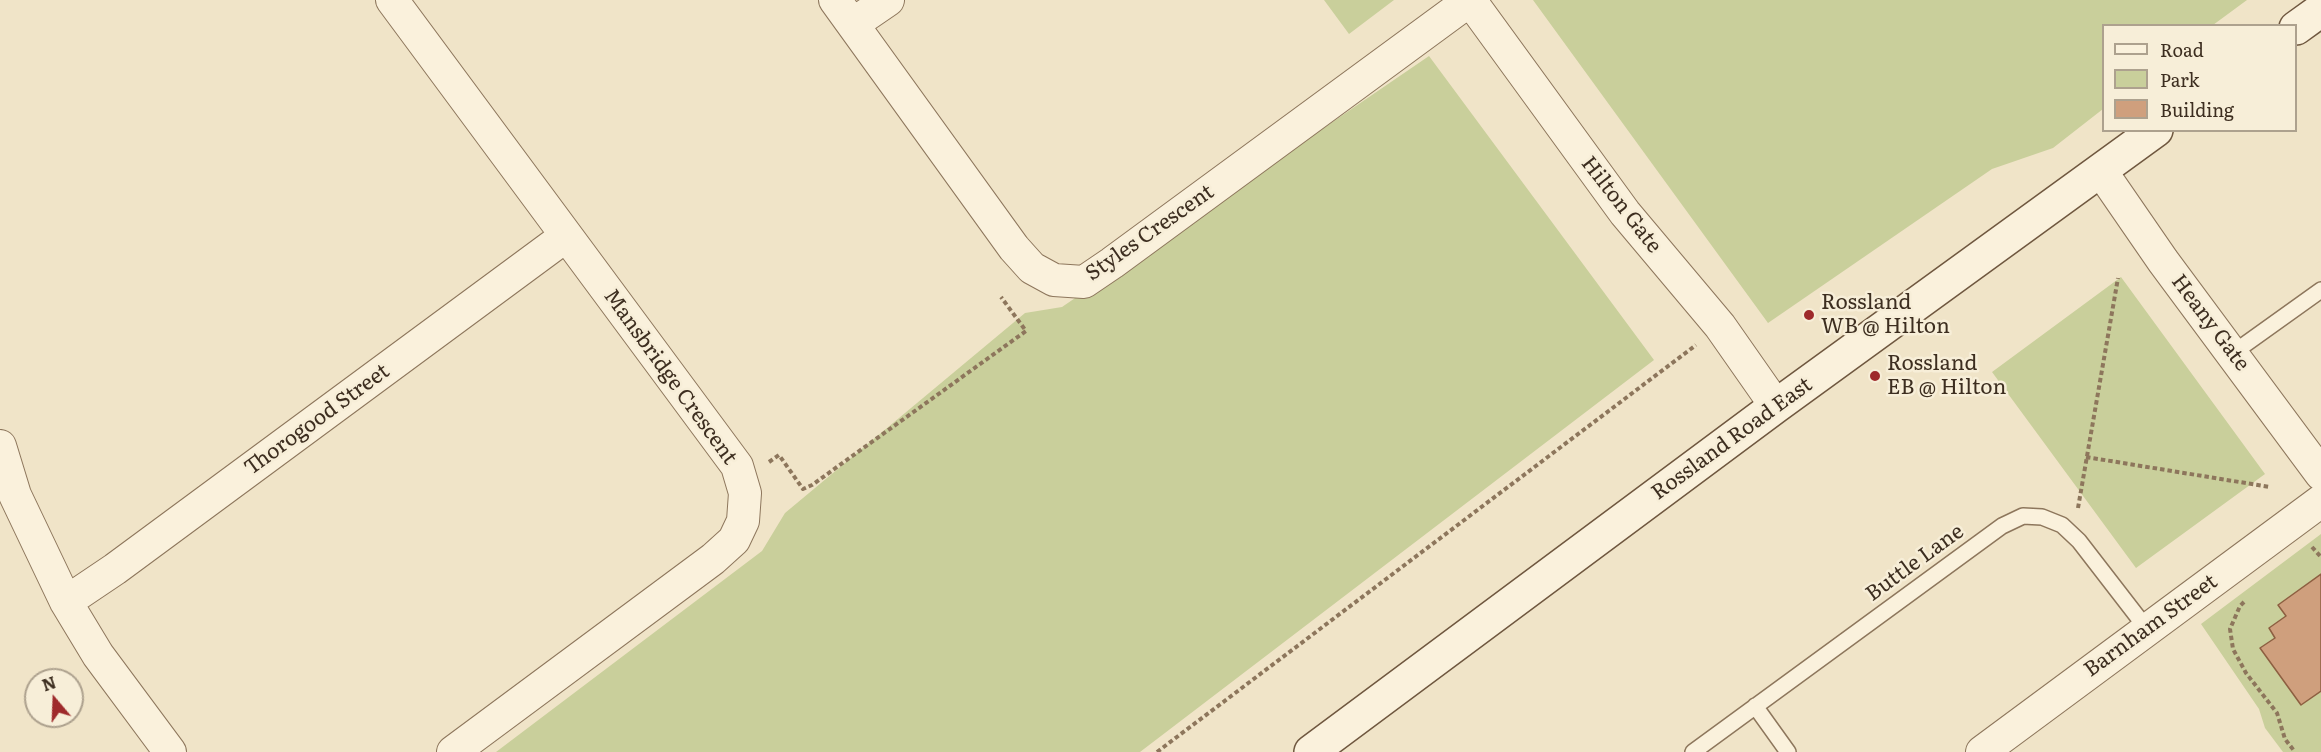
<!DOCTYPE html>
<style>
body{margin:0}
#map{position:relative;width:2321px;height:752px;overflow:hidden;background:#f0e4c8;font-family:Literata,serif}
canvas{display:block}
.legend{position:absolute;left:2102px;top:24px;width:195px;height:108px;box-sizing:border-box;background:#f7eed8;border:2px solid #ada18e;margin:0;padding:8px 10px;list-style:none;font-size:18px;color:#3d2e20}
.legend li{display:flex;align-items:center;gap:12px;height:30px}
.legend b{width:30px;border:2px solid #ada18e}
.north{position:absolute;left:24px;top:668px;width:60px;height:60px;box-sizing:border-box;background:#f7eed8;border:2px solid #ada18e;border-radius:50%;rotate:341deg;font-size:16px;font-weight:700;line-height:24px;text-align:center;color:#3d2e20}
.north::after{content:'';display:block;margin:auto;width:21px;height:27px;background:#9e2a2b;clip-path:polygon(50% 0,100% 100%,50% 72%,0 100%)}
</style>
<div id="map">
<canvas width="2321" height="752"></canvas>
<ul class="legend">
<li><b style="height:8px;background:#faf1dc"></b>Road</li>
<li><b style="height:16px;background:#c9cf9b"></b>Park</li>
<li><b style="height:16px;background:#cf9f7d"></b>Building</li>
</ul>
<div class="north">N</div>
</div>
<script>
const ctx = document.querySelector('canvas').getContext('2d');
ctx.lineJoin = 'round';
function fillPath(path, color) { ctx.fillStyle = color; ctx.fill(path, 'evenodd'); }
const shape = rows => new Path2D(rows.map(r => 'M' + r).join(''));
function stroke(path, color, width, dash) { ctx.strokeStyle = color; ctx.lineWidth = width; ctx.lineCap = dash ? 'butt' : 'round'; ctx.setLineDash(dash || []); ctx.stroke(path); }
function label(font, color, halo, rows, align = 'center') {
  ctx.font = font + ' Literata,serif'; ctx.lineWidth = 5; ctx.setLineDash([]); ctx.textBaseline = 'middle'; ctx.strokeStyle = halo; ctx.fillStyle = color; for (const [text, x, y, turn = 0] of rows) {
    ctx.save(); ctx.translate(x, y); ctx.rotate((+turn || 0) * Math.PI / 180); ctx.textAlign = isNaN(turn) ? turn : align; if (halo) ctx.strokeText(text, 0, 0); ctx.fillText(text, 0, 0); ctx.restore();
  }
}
const green = shape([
 [1324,0,1394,0,1349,34],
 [1533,0,2247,0,2213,25,2104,26,2103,109,2053,148,1992,169,1768,323],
 [1429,56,1654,360,1140,752,496,752,762,551,785,513,1025,313,1062,307],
 [2121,277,2265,474,2136,568,1992,372],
 [2321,534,2321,752,2283,752,2265,728,2259,709,2201,624]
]);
const building = shape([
 [2321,574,2321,691,2301,705,2260,648,2275,638,2269,628,2286,616,2278,605,2321,574]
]);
const path = shape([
 [2086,457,2270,487],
 [769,462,779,455,803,489,812,485,1026,331,1001,297],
 [2078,508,2118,278],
 [2312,547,2321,557],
 [2244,602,2240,606,2230,629,2233,649,2246,673,2277,713,2285,739,2295,752],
 [1157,752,1696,345]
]);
const service = shape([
 [2233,353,2321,290],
 [1755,706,1788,752],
 [1693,752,2002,526,2023,516,2042,517,2062,525,2079,541,2147,629]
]);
const minor = shape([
 [392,0,737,466,745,493,743,521,734,540,713,559,453,752],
 [835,0,1014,248,1032,268,1054,280,1084,282,1112,263,1470,0],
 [1470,0,1625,213,1720,326,1776,406],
 [853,24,888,0],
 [2101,171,2163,261,2321,474],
 [0,446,15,495,66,602,98,655,170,752],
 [66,602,115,569,566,236],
 [1982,752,2321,501]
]);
const secondary = shape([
 [2296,28,2321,10],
 [1311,752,1776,406,2156,130]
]);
const markers = [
 [1809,315,6,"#9e2a2b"],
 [1875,376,6,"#9e2a2b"]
];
const streetNames = [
 ["Hilton Gate",1621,205,52],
 ["Styles Crescent",1150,233,-35],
 ["Heany Gate",2210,323,53],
 ["Mansbridge Crescent",670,377,54],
 ["Thorogood Street",317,420,-36],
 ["Rossland Road East",1732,439,-36],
 ["Buttle Lane",1915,563,-36],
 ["Barnham Street",2151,626,-36]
];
const poiNames = [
 ["Rossland",1821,303],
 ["WB @ Hilton",1821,327],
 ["Rossland",1887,364],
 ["EB @ Hilton",1887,388]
];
fillPath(green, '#c9cf9b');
fillPath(building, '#cf9f7d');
stroke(building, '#8d5f41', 1.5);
stroke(service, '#8d765c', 18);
stroke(minor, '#8d765c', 34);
stroke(secondary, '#6f573f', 36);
stroke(path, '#8d765c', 4, [4.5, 3]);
stroke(service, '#faf1dc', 15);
stroke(minor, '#faf1dc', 32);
stroke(secondary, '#faf1dc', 33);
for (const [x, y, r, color] of markers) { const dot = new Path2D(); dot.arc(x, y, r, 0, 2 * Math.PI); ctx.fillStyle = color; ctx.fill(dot); stroke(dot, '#f7eed8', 2); }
label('21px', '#3d2e20', '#f7eed8', streetNames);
label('21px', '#3d2e20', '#f7eed8', poiNames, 'left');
</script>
